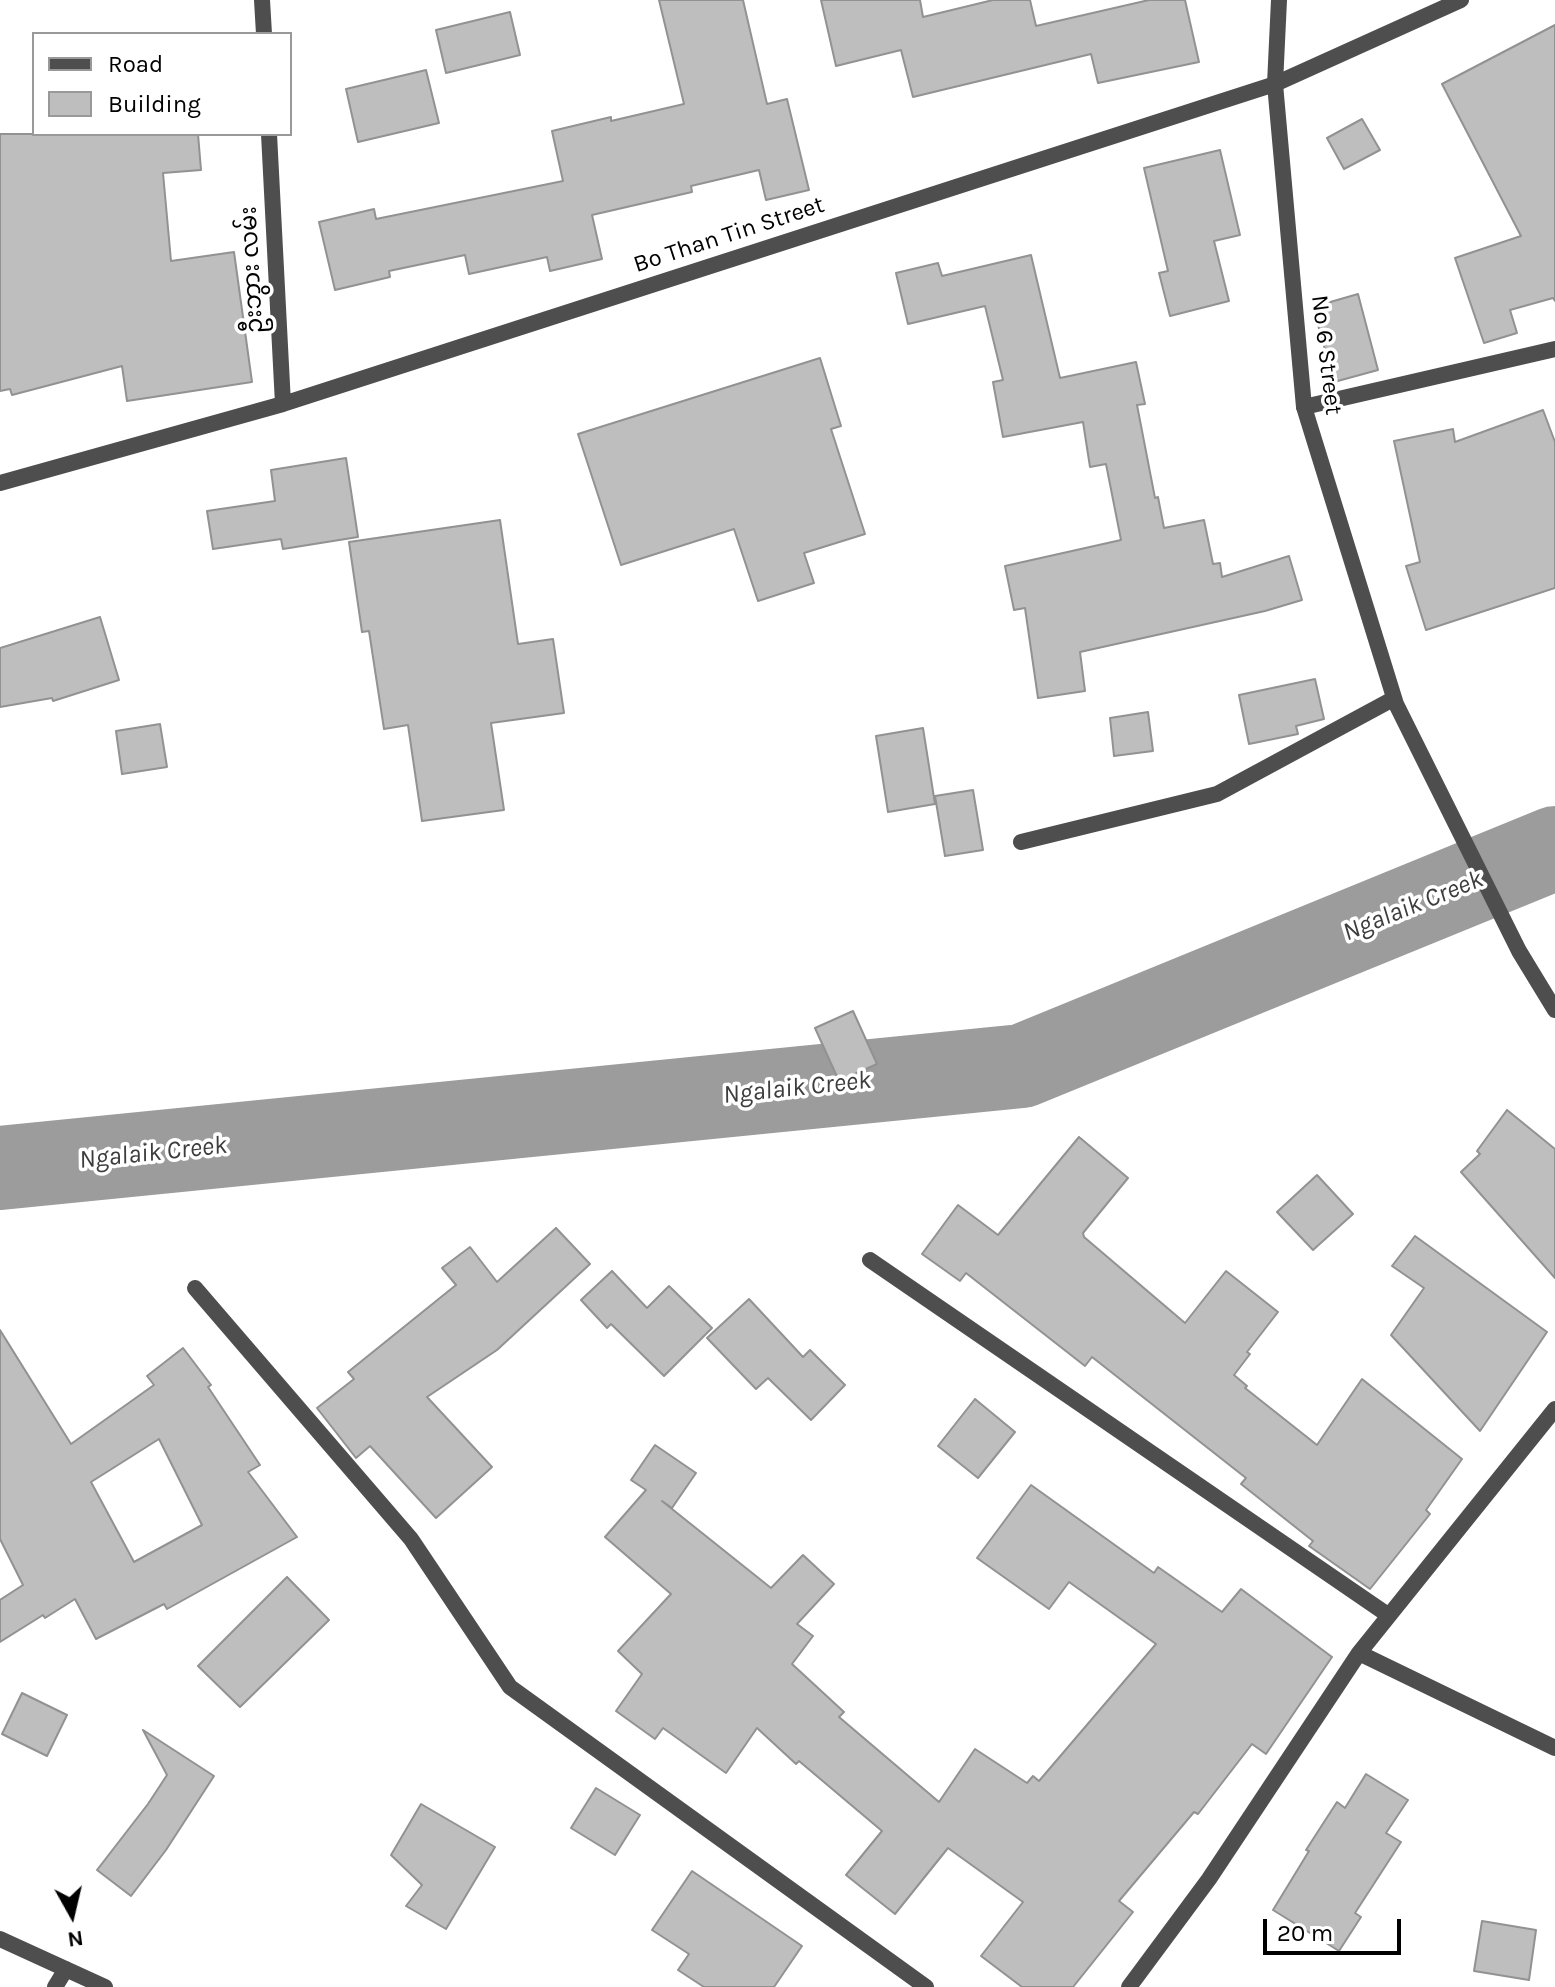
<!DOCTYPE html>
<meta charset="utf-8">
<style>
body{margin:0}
#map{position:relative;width:1555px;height:1987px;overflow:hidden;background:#fff;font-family:Karla,sans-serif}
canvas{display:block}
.legend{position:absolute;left:32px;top:32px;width:260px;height:104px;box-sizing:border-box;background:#fff;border:2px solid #999;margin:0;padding:10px 14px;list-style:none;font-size:24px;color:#000}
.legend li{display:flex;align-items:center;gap:16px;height:40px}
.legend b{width:40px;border:2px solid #999}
.north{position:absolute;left:32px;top:1875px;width:80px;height:80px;-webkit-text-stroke:6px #fff;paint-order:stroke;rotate:172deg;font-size:22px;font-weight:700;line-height:32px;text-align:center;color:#000}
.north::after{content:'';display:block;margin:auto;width:28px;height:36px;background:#000;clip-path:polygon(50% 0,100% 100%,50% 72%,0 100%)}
.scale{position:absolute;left:1263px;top:1919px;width:138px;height:36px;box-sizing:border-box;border:4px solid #000;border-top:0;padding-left:10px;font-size:24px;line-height:28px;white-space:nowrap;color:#000;-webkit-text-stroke:6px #fff;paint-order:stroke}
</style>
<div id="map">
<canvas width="1555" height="1987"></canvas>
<ul class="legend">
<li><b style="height:10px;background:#4e4e4e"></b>Road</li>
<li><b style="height:22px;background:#bebebe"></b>Building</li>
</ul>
<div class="north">N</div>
<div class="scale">20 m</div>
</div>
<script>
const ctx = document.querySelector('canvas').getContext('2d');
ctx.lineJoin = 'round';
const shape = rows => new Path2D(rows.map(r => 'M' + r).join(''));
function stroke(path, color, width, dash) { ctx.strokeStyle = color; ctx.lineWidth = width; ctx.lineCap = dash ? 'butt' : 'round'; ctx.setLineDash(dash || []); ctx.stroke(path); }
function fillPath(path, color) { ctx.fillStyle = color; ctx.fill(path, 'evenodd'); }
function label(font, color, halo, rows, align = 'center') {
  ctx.font = font + ' Karla,"Noto Sans Myanmar",sans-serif'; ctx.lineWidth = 7; ctx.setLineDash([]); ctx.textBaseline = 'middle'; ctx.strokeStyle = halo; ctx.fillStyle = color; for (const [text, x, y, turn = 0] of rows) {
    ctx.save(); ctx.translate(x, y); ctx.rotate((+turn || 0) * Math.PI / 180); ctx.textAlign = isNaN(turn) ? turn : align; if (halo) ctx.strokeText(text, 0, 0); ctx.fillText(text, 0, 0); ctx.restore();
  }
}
const river = shape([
 [0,1168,1022,1066,1555,848]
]);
const building = shape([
 [659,0,743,0,767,104,787,99,809,190,766,200,759,170,691,186,692,192,592,215,602,259,550,271,547,257,469,274,465,255,389,271,390,277,335,290,319,222,374,209,376,219,563,181,552,131,611,117,611,121,684,104,659,0],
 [821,0,920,0,923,17,993,0,1030,0,1036,26,1149,0,1185,0,1199,62,1098,83,1091,54,913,97,901,50,836,66,821,0],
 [510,12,520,55,446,73,436,30,510,12],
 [1555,25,1555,301,1553,298,1510,310,1517,333,1484,343,1455,258,1521,236,1442,84,1555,25],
 [426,70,439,123,358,142,346,89,426,70],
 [1362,119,1380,150,1344,169,1327,138,1362,119],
 [0,134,198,134,201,170,163,173,171,261,234,252,252,382,127,401,122,366,12,395,10,389,0,391,0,134],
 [1220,150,1240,235,1214,241,1229,301,1170,316,1159,273,1168,271,1144,168,1220,150],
 [1031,255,1060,378,1136,362,1145,404,1137,405,1155,498,1158,497,1164,528,1204,520,1213,564,1220,563,1222,577,1289,556,1302,600,1265,611,1080,652,1085,691,1038,698,1025,608,1014,610,1005,566,1121,540,1106,464,1090,467,1083,422,1003,437,993,382,1003,380,985,306,908,324,896,273,938,263,942,276,1031,255],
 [1358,294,1378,370,1334,382,1313,307,1358,294],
 [820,358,841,426,831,429,865,534,804,553,814,583,758,601,734,529,621,565,578,434,820,358],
 [1543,410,1555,442,1555,588,1426,630,1406,566,1420,562,1394,441,1453,429,1455,442,1543,410],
 [346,458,358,537,283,549,281,539,213,549,207,511,275,501,271,470,346,458],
 [500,520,518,644,553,639,564,713,491,723,504,810,422,821,408,725,384,729,369,631,362,632,349,542,500,520],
 [100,617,119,680,53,701,52,698,0,707,0,648,100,617],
 [1315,679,1324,719,1296,726,1298,734,1249,744,1239,695,1315,679],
 [1148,712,1153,751,1114,756,1110,718,1148,712],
 [160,724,167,767,122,774,116,731,160,724],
 [923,728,935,804,888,812,876,736,923,728],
 [973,790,983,850,945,856,935,796,973,790],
 [853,1011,877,1064,839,1081,815,1028,853,1011],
 [1507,1110,1555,1149,1555,1278,1461,1172,1480,1154,1477,1151,1507,1110],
 [1079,1137,1128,1178,1083,1233,1084,1237,1185,1323,1226,1271,1278,1312,1247,1352,1250,1354,1234,1375,1247,1386,1245,1388,1317,1445,1362,1379,1462,1459,1426,1510,1430,1514,1370,1589,1309,1546,1313,1541,1241,1484,1246,1478,1092,1357,1085,1366,966,1273,960,1281,922,1254,958,1205,998,1235,1079,1137],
 [1317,1175,1353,1214,1313,1250,1277,1212,1317,1175],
 [556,1228,590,1264,497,1350,427,1397,492,1467,436,1518,370,1446,356,1458,317,1408,354,1379,348,1372,456,1285,442,1268,470,1247,497,1282,556,1228],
 [1415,1236,1547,1332,1480,1431,1391,1335,1424,1288,1392,1266,1415,1236],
 [612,1271,647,1308,669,1286,712,1328,664,1376,611,1324,607,1328,581,1300,612,1271],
 [749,1299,803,1357,810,1350,845,1385,811,1420,768,1378,756,1389,707,1338,749,1299],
 [0,1330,71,1444,154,1385,147,1376,183,1348,211,1385,208,1387,260,1465,248,1472,297,1537,167,1609,164,1604,96,1639,75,1599,45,1618,43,1615,0,1642,0,1600,23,1585,0,1539,0,1330],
 [159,1439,202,1525,134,1562,91,1482,159,1439],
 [975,1399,1015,1432,978,1478,938,1446,975,1399],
 [655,1445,696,1473,672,1508,662,1501,771,1588,803,1555,834,1584,797,1624,813,1636,792,1664,844,1712,839,1717,939,1802,975,1749,1027,1783,1033,1776,1039,1781,1156,1644,1069,1582,1049,1609,977,1558,1031,1485,1154,1573,1158,1567,1222,1612,1241,1589,1332,1657,1266,1754,1252,1744,1198,1814,1194,1812,1119,1901,1133,1912,1073,1987,1022,1987,981,1956,1023,1902,948,1848,895,1914,846,1875,882,1831,799,1761,796,1764,757,1728,726,1773,663,1728,655,1739,616,1711,642,1674,618,1651,671,1594,605,1537,646,1490,631,1480,655,1445],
 [287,1577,329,1620,240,1707,198,1666,287,1577],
 [22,1693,67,1715,47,1756,2,1734,22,1693],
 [143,1730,214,1776,166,1850,131,1896,97,1870,148,1804,167,1775,143,1730],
 [1366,1774,1408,1800,1386,1833,1401,1842,1355,1913,1361,1917,1339,1951,1273,1910,1309,1851,1306,1850,1337,1802,1345,1808,1366,1774],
 [596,1788,640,1815,615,1855,571,1828,596,1788],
 [421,1804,495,1847,446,1929,406,1906,422,1885,391,1855,421,1804],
 [692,1871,802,1946,774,1987,704,1987,678,1970,689,1954,652,1930,692,1871],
 [1482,1921,1536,1930,1529,1980,1474,1971,1482,1921]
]);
const minor = shape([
 [1275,84,1461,0],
 [1304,407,1555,349],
 [1021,842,1217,794,1393,699],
 [870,1260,1388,1615],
 [195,1288,411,1539,510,1687,926,1987],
 [1359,1653,1555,1748],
 [0,1939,105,1987],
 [55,1987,66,1969],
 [1129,1987,1209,1879,1359,1653,1555,1409]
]);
const tertiary = shape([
 [262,0,264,34],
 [1279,0,1275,84,1304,407,1396,704,1519,951,1555,1010],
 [269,134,283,404],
 [0,483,283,404,1275,84]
]);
const streetNames = [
 ["Bo Than Tin Street",729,235,-18],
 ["ဦးဘွား လမ်း",252,270,-93],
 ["No 6 Street",1326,355,83]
];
const waterNames = [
 ["Ngalaik Creek",1413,906,-22],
 ["Ngalaik Creek",797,1088,-6],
 ["Ngalaik Creek",153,1153,-6]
];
stroke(river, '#9c9c9c', 84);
fillPath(building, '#bebebe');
stroke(building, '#929292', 2);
stroke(minor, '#4e4e4e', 16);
stroke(tertiary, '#4e4e4e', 16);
label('24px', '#000', '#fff', streetNames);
label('italic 26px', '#3d3d3d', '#fff', waterNames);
</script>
